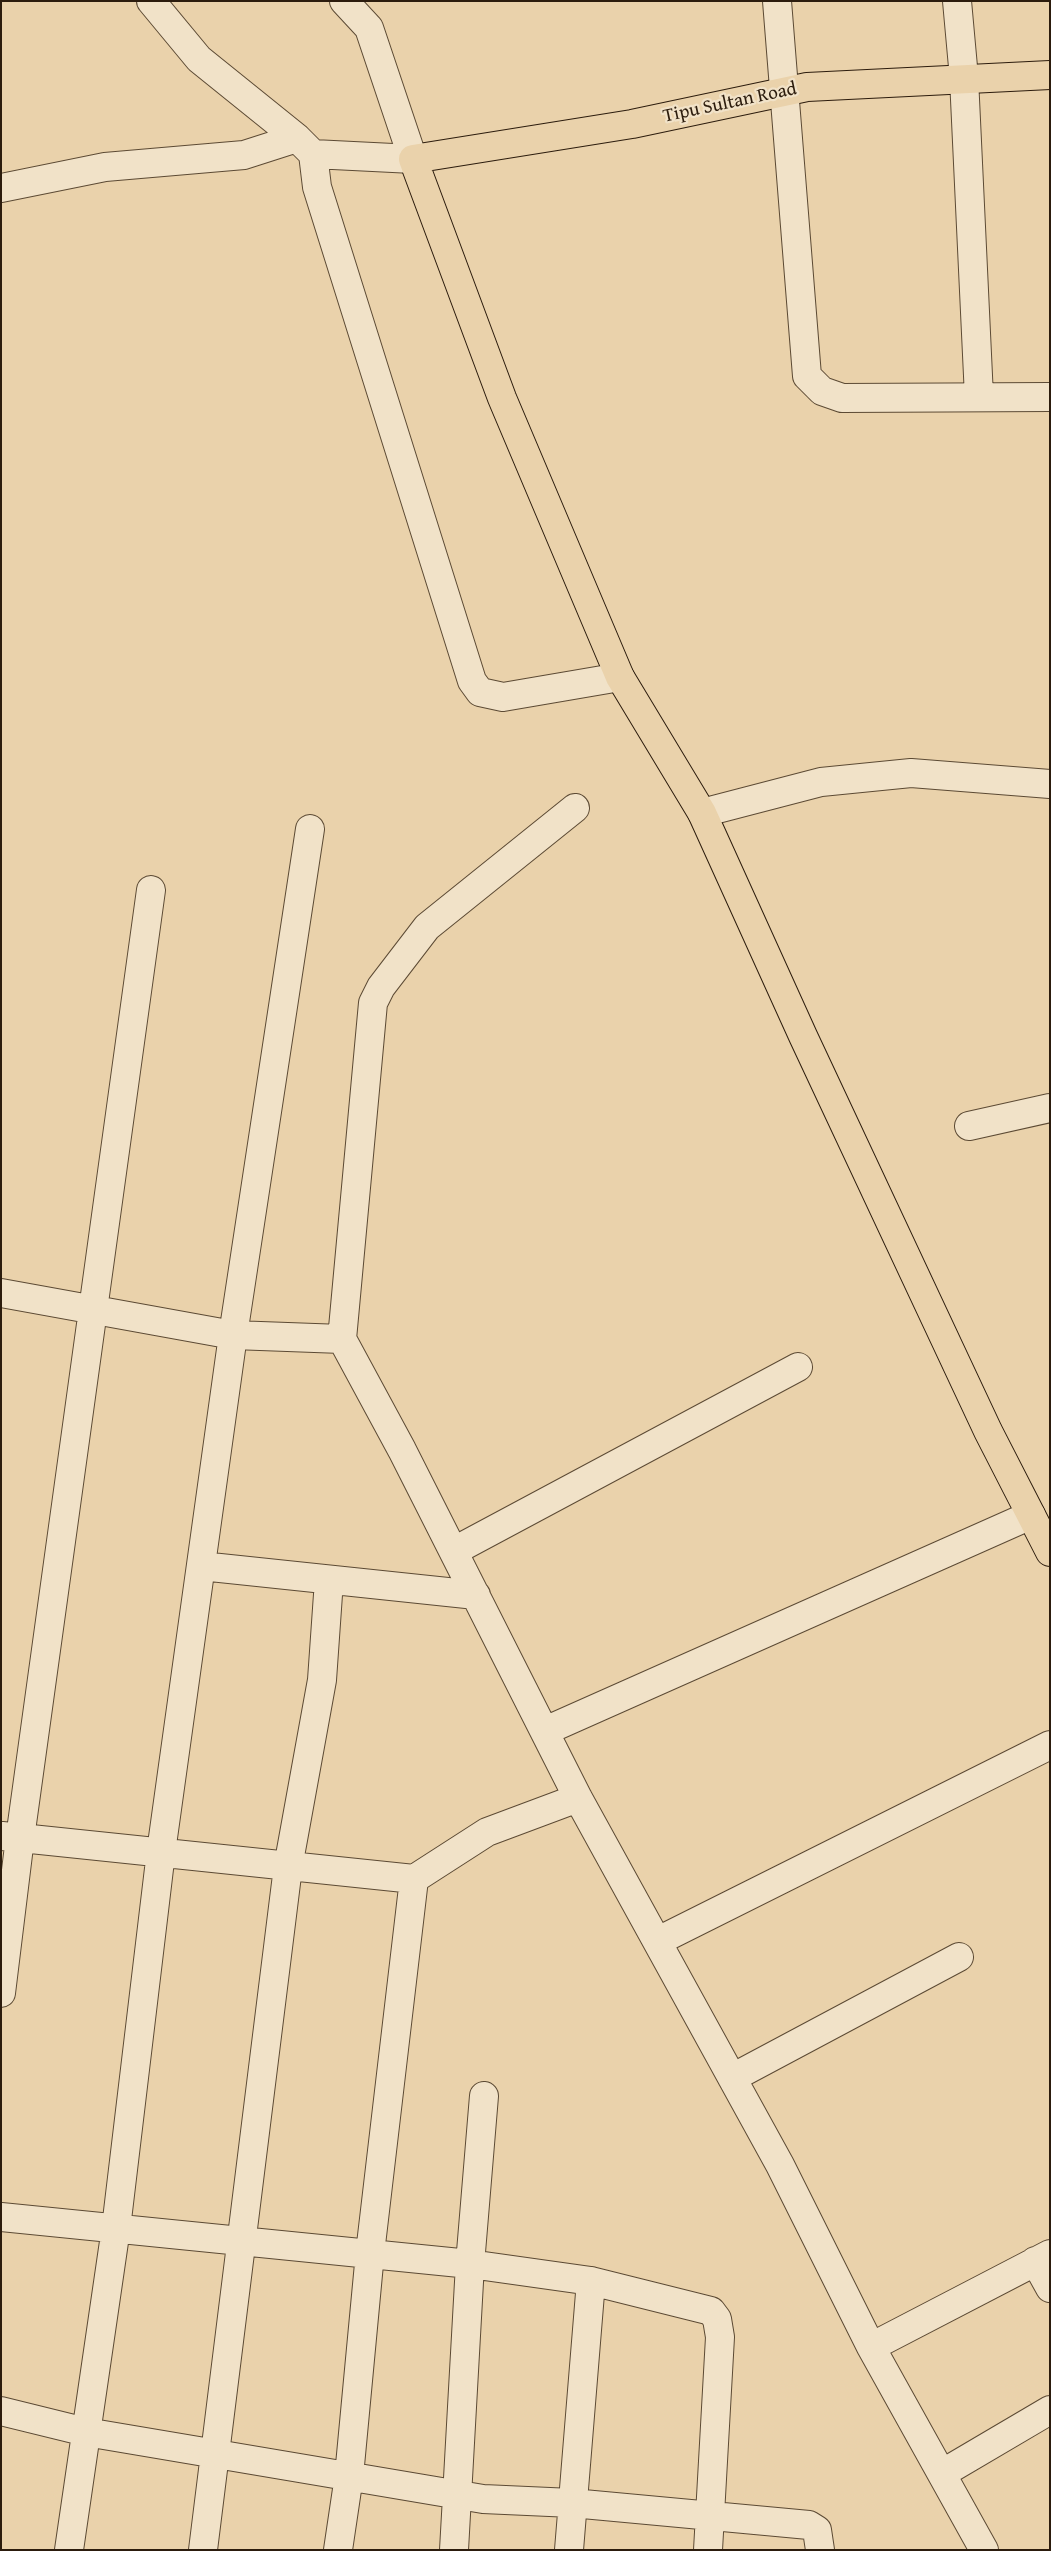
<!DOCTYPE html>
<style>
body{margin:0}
#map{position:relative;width:1051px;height:2551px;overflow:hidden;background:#ead2ab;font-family:"Gentium Book Plus",serif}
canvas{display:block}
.frame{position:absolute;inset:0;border:2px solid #2c1c0d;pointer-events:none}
</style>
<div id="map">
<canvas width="1051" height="2551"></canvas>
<div class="frame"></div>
</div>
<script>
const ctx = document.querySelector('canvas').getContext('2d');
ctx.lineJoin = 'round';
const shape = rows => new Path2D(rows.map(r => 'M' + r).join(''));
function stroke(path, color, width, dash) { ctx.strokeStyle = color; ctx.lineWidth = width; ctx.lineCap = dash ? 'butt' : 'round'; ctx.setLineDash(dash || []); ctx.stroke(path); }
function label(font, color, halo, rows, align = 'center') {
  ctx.font = font + ' "Gentium Book Plus",serif'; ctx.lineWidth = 4.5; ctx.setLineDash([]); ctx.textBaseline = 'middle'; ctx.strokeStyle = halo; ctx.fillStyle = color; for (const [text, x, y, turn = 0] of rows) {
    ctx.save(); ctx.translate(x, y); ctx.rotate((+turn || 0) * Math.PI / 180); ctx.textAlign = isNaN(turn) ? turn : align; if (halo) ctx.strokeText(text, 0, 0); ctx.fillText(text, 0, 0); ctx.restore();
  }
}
const minor = shape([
 [151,1,199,59,297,138,313,154,413,159,369,28,344,1],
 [777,1,807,376,822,391,842,398,1050,397],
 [957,1,964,78,979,397],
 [313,154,317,187,472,681,480,692,503,697,620,677],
 [1,188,105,167,244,155,297,138],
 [702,813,821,782,911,773,1050,784],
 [969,1126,1050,1108],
 [1,1293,233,1335,342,1339,402,1450,578,1798,780,2165,871,2347,984,2550],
 [342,1339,373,1003,381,987,427,927,575,808],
 [454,1551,798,1367],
 [201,1566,476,1595],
 [545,1731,1031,1515],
 [2,1836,414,1879,487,1832,578,1798],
 [658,1941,1050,1745],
 [1,1993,20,1838,151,890],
 [732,2078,959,1957],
 [1,2217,470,2264,591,2281,711,2311,717,2319,720,2337,708,2550],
 [1035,2261,1050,2288],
 [871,2347,1050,2254],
 [1,2411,86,2432,483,2499,572,2503,809,2525,817,2530,820,2550],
 [943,2473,1050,2410],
 [69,2550,116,2228,161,1852,233,1335,310,829],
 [203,2550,288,1867,322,1680,329,1580],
 [338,2550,349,2476,370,2253,414,1879],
 [454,2550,470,2264,484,2096],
 [569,2550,591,2281]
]);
const major = shape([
 [1050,75,807,87,632,124,413,159,502,398,620,677,702,813,803,1036,988,1431,1050,1552]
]);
const streetNames = [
 ["Tipu Sultan Road",730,103,-12]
];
stroke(minor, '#5c4a34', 30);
stroke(major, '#2c1c0d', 30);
stroke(minor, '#f1e2c8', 28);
stroke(major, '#ead2ab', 28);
label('19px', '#2c1c0d', '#f1e2c8', streetNames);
</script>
